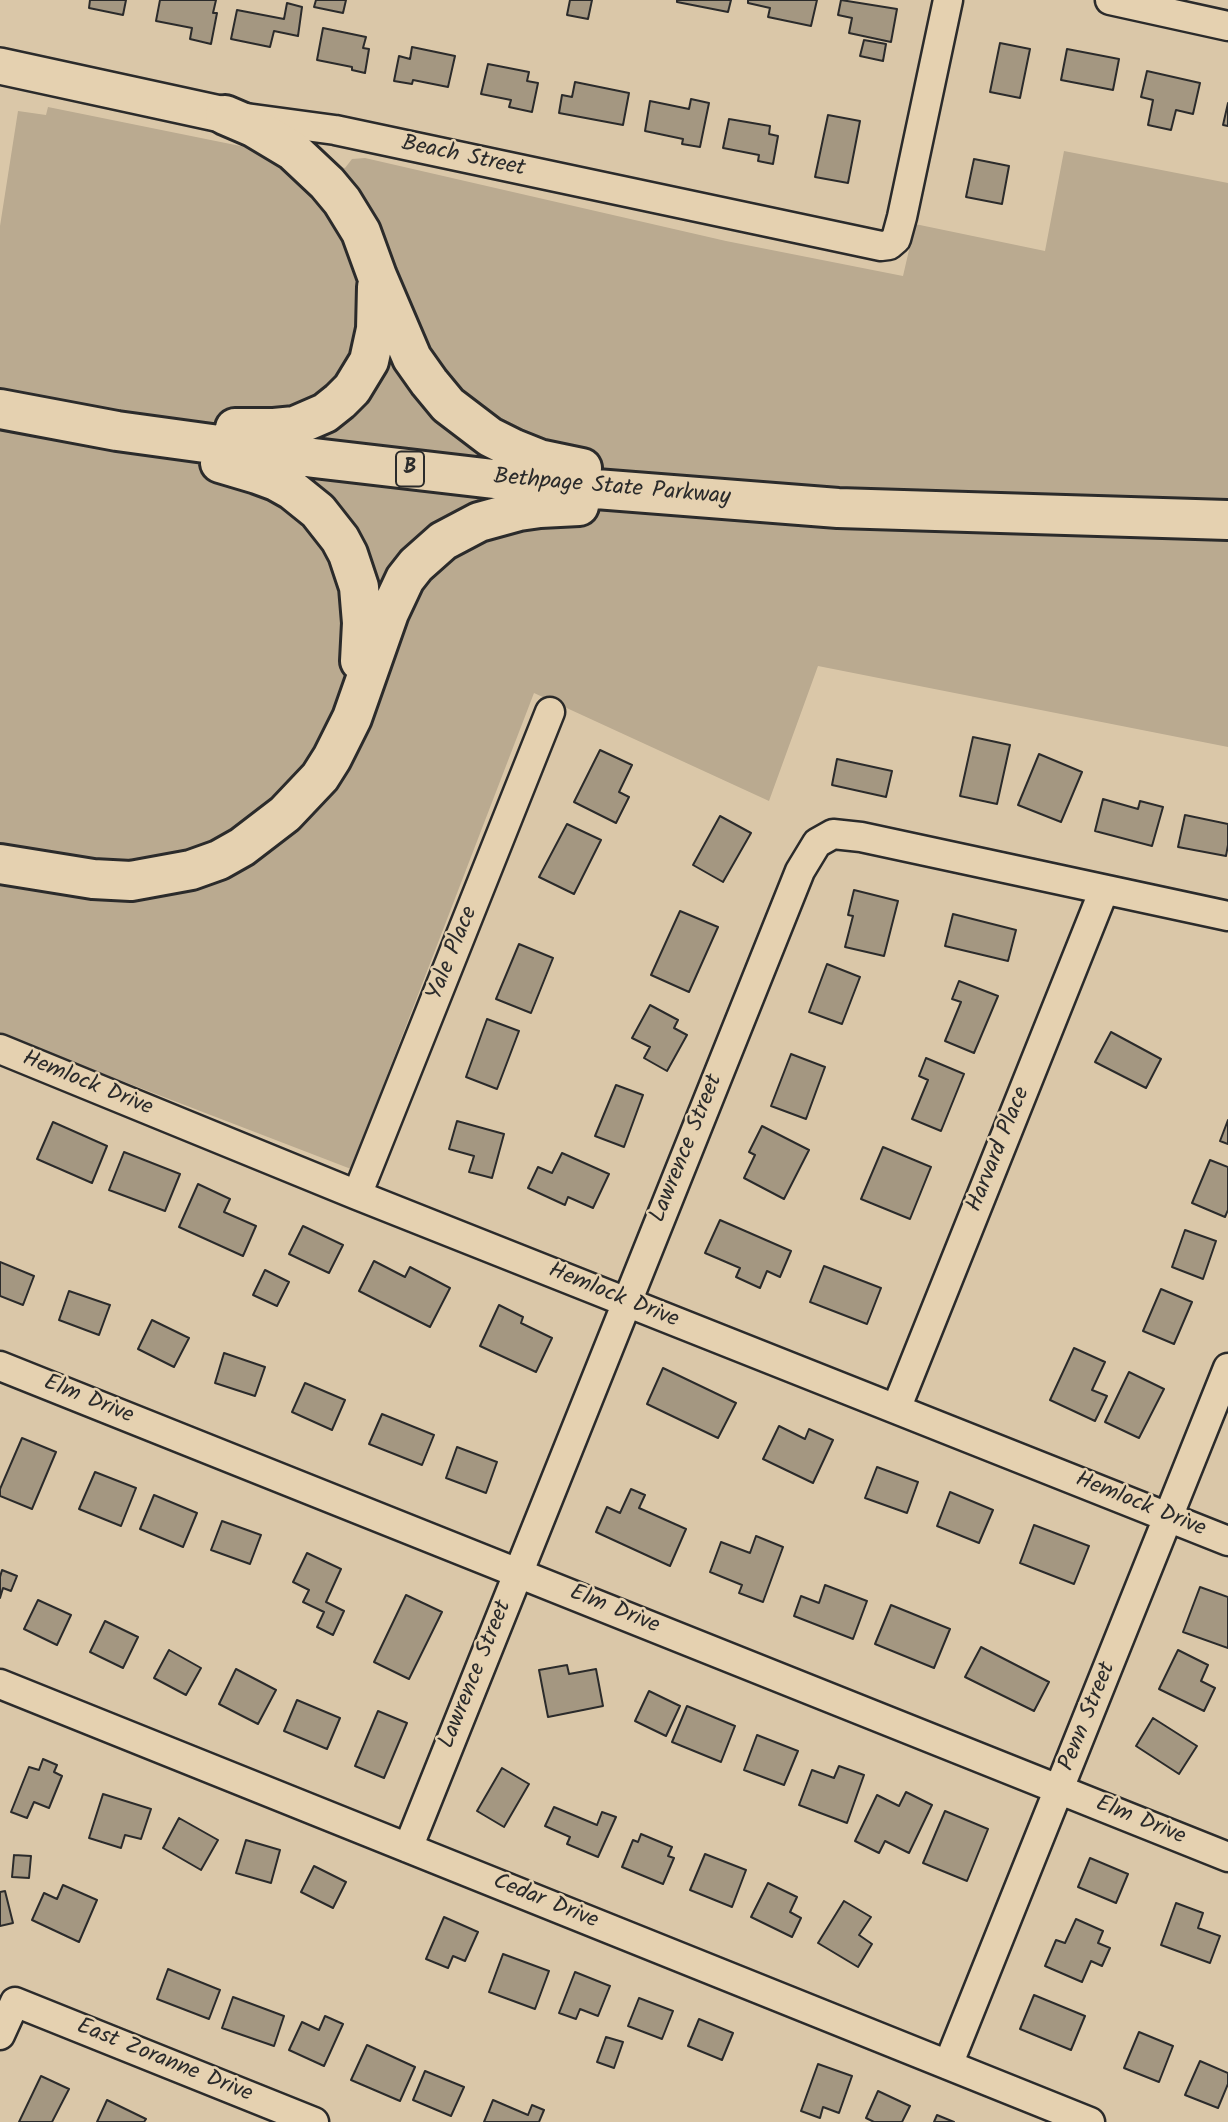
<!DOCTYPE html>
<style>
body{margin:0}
canvas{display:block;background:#dac7a8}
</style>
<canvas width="1228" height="2122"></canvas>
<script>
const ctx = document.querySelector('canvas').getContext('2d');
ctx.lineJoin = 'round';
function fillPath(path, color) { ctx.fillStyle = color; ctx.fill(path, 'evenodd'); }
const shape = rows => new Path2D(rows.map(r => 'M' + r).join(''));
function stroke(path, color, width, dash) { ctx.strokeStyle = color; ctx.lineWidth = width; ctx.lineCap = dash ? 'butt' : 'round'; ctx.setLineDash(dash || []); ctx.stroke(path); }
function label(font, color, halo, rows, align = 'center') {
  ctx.font = font + ' Kalam,sans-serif'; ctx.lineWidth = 5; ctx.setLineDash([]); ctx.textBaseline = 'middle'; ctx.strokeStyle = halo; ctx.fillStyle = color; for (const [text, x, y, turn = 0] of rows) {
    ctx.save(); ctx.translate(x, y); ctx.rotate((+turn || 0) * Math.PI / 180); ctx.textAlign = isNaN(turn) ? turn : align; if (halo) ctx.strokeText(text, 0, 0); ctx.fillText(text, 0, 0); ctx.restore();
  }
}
const green = shape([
 [48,107,270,152,274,155,345,168,352,159,365,158,726,241,903,276,915,224,1045,251,1064,151,1228,183,1228,747,818,666,769,801,534,693,351,1169,0,1034,0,226,18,111,46,115]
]);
const building = shape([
 [90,0,126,0,123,15,89,8,90,0],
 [160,0,216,0,213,13,217,13,211,44,190,39,192,28,156,21,160,0],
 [316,0,346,0,343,13,314,7,316,0],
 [570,0,592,0,588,19,567,15,570,0],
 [677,0,731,0,728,12,677,2,677,0],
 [748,0,817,0,811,26,768,17,770,8,748,3,748,0],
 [841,0,897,9,891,42,849,33,852,18,838,15,841,0],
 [287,3,302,7,298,36,274,31,270,47,231,39,237,10,284,19,287,3],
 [323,28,366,37,363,48,369,49,365,73,352,70,352,67,317,60,323,28],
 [864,40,886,44,883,61,860,56,864,40],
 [1000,43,1030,49,1020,98,990,92,1000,43],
 [412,47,455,56,448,87,413,80,412,84,394,81,399,56,410,59,412,47],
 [1067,49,1119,59,1113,90,1061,80,1067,49],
 [488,64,529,72,527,81,538,83,532,112,509,107,511,100,481,94,488,64],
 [1147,71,1200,83,1193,114,1176,110,1171,130,1148,125,1153,100,1141,97,1147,71],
 [575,82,629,93,623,125,559,113,562,95,572,97,575,82],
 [691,99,709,103,700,147,682,144,683,139,645,131,650,101,689,109,691,99],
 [1228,103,1228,126,1223,125,1228,103],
 [828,115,860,121,848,183,815,177,828,115],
 [729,119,770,126,769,134,778,136,773,164,758,161,759,155,723,148,729,119],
 [974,159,1009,166,1002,204,966,197,974,159],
 [973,737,1010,745,997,804,960,796,973,737],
 [600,750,632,765,619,792,629,797,616,823,574,802,600,750],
 [1039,754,1082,772,1061,822,1018,805,1039,754],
 [837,759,892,771,886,797,832,785,837,759],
 [1103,799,1138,809,1140,801,1163,807,1152,846,1095,831,1103,799],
 [1185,815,1228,824,1228,845,1226,856,1178,847,1185,815],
 [720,816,751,833,723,882,693,865,720,816],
 [567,824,601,840,574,894,539,877,567,824],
 [854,890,898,901,884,956,845,947,853,916,848,915,854,890],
 [680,911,718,927,689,992,651,975,680,911],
 [953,914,1016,930,1008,961,945,946,953,914],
 [519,944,553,958,531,1013,496,999,519,944],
 [827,964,860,977,842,1024,809,1012,827,964],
 [959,981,998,996,974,1053,945,1041,961,1002,952,999,959,981],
 [650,1005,678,1020,674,1028,687,1035,667,1071,644,1058,650,1047,632,1038,650,1005],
 [487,1019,519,1031,497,1089,466,1077,487,1019],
 [1111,1032,1161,1059,1146,1088,1095,1062,1111,1032],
 [791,1054,825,1067,806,1119,771,1106,791,1054],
 [926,1058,964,1074,941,1131,912,1119,928,1080,919,1076,926,1058],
 [616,1085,643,1095,624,1147,595,1136,616,1085],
 [1228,1120,1228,1144,1220,1141,1228,1120],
 [457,1121,504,1134,492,1178,469,1172,474,1156,449,1149,457,1121],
 [53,1122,107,1146,92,1183,37,1159,53,1122],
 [762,1126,809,1150,784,1199,744,1178,755,1155,749,1152,762,1126],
 [883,1147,931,1167,910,1219,861,1199,883,1147],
 [124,1152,180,1174,165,1211,109,1190,124,1152],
 [562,1153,609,1174,593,1208,568,1197,565,1205,528,1188,538,1167,552,1173,562,1153],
 [1210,1160,1228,1167,1228,1210,1225,1217,1192,1203,1210,1160],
 [198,1184,230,1199,224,1212,256,1226,243,1256,179,1227,198,1184],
 [720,1220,791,1251,780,1277,767,1271,760,1288,736,1277,740,1268,705,1253,720,1220],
 [303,1226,343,1245,329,1273,289,1254,303,1226],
 [1185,1230,1216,1241,1203,1279,1172,1267,1185,1230],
 [374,1261,405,1277,410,1267,450,1288,430,1327,359,1291,374,1261],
 [0,1262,34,1276,23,1305,0,1296,0,1262],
 [824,1266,881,1288,867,1324,810,1302,824,1266],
 [265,1270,289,1282,277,1306,253,1295,265,1270],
 [1161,1289,1192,1302,1174,1344,1143,1331,1161,1289],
 [69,1291,110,1305,99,1335,59,1320,69,1291],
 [499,1305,523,1317,521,1323,552,1338,536,1372,480,1346,499,1305],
 [152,1320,189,1338,174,1367,138,1349,152,1320],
 [1074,1348,1105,1362,1092,1390,1107,1396,1095,1421,1050,1400,1074,1348],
 [224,1353,265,1367,255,1396,215,1383,224,1353],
 [663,1368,736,1403,718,1438,647,1404,663,1368],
 [1129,1372,1164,1389,1139,1438,1105,1422,1129,1372],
 [305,1383,345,1400,332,1430,292,1412,305,1383],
 [382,1414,434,1435,422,1465,369,1444,382,1414],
 [779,1426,805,1439,809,1429,833,1440,813,1483,763,1459,779,1426],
 [22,1438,56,1452,32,1509,0,1496,0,1489,22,1438],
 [457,1447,497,1462,486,1493,446,1478,457,1447],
 [877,1467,918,1482,907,1513,865,1498,877,1467],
 [95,1472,136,1488,121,1526,79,1509,95,1472],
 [631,1489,645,1495,639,1508,686,1529,670,1566,596,1532,607,1507,620,1513,631,1489],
 [950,1492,993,1510,979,1543,937,1526,950,1492],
 [154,1495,197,1513,183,1547,140,1529,154,1495],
 [222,1521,261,1535,250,1564,211,1550,222,1521],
 [1034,1525,1089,1546,1074,1584,1020,1563,1034,1525],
 [756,1536,783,1547,763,1602,739,1593,742,1585,710,1572,721,1542,750,1553,756,1536],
 [307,1553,341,1569,326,1602,344,1611,333,1635,317,1627,324,1612,303,1602,309,1590,293,1582,307,1553],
 [2,1570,17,1576,11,1591,3,1588,0,1598,0,1577,2,1570],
 [825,1585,867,1601,853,1639,794,1616,801,1596,819,1603,825,1585],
 [1200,1587,1228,1597,1228,1648,1183,1632,1200,1587],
 [406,1595,442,1612,409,1679,374,1662,406,1595],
 [38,1600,71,1615,57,1645,24,1629,38,1600],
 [891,1605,950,1629,934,1668,875,1644,891,1605],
 [105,1621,138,1637,123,1668,90,1652,105,1621],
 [981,1647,1049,1682,1034,1711,965,1677,981,1647],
 [169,1650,201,1668,186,1695,154,1678,169,1650],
 [1178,1650,1208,1665,1201,1681,1215,1688,1204,1711,1159,1689,1178,1650],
 [567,1665,569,1674,596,1669,603,1706,548,1717,539,1670,567,1665],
 [236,1669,276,1690,258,1724,219,1704,236,1669],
 [649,1691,680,1706,666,1736,635,1721,649,1691],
 [297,1700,340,1718,327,1749,284,1731,297,1700],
 [687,1706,735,1726,721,1762,672,1742,687,1706],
 [378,1711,407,1723,384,1778,355,1766,378,1711],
 [1153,1718,1197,1746,1179,1774,1136,1746,1153,1718],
 [757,1735,798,1751,784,1785,744,1770,757,1735],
 [43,1759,57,1765,54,1772,62,1776,49,1808,34,1802,27,1818,11,1812,29,1767,39,1770,43,1759],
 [839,1766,864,1775,847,1823,799,1805,812,1770,834,1778,839,1766],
 [502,1768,529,1784,504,1827,477,1811,502,1768],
 [906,1792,932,1805,909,1853,885,1841,879,1853,855,1841,877,1795,899,1806,906,1792],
 [103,1794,151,1809,141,1839,125,1835,121,1848,89,1838,103,1794],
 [554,1807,597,1825,602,1812,616,1817,598,1857,567,1844,570,1837,545,1826,554,1807],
 [945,1811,988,1829,967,1881,923,1863,945,1811],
 [179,1818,218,1840,201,1870,163,1848,179,1818],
 [641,1834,672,1847,668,1856,674,1858,663,1884,622,1867,633,1840,638,1842,641,1834],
 [246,1840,280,1850,271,1883,236,1873,246,1840],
 [705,1854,746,1870,732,1907,690,1890,705,1854],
 [14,1855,31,1856,29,1878,12,1877,14,1855],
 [1090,1858,1128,1874,1116,1903,1078,1887,1090,1858],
 [314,1866,346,1882,333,1908,301,1892,314,1866],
 [768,1883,797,1897,790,1912,801,1918,792,1937,751,1917,768,1883],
 [63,1885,97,1900,79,1942,32,1920,44,1893,57,1899,63,1885],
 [5,1891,13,1923,0,1926,0,1892,5,1891],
 [844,1901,871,1917,859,1935,872,1944,858,1967,818,1943,844,1901],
 [1176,1903,1203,1913,1198,1928,1220,1936,1210,1963,1161,1945,1176,1903],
 [444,1917,478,1932,465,1961,453,1956,448,1968,426,1959,444,1917],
 [1076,1919,1103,1931,1098,1943,1110,1948,1102,1966,1091,1961,1082,1982,1045,1966,1056,1940,1065,1943,1076,1919],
 [503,1954,549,1971,535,2009,489,1992,503,1954],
 [168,1969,220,1990,209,2019,157,1999,168,1969],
 [575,1972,610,1986,598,2016,580,2009,576,2019,559,2013,575,1972],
 [1034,1995,1085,2016,1071,2050,1020,2029,1034,1995],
 [233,1997,284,2016,274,2046,222,2028,233,1997],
 [639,1998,673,2011,662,2039,628,2026,639,1998],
 [325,2016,343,2024,324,2066,289,2050,302,2022,319,2030,325,2016],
 [699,2019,733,2033,722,2060,688,2046,699,2019],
 [1139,2032,1173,2046,1159,2082,1124,2068,1139,2032],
 [606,2037,623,2042,614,2068,597,2062,606,2037],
 [367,2045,415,2067,400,2101,351,2080,367,2045],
 [1200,2061,1228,2073,1228,2084,1218,2108,1185,2095,1200,2061],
 [818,2064,852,2076,839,2113,823,2107,820,2118,801,2111,818,2064],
 [425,2071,464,2087,451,2116,413,2100,425,2071],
 [41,2076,69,2089,52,2122,19,2122,41,2076],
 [878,2091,910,2106,902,2122,874,2122,866,2118,878,2091],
 [107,2100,146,2119,144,2122,97,2122,107,2100],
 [493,2100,528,2115,532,2105,544,2110,539,2122,484,2122,493,2100],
 [937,2115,954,2122,934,2122,937,2115]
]);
const minor = shape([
 [1110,0,1228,26],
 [246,118,335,130,881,246,889,245,896,239,902,217,948,0],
 [0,1049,357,1195,1228,1541],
 [357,1195,550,712],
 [0,1366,1228,1857],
 [896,1409,1104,890],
 [0,1684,1090,2122],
 [408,1848,800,871,817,843,833,834,861,837,1228,916],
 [0,2035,15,2002,314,2122],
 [948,2065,1228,1368]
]);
const tertiary = shape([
 [0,66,225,115]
]);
const trunk = shape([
 [225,115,253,127,293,151,327,183,342,201,361,232,377,276,412,358,429,382,448,405,490,437,514,449,539,459,582,468],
 [0,409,117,431,314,458,545,485,838,508,1228,520],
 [235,428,274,428,295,426,325,413,340,401,352,389,369,361,376,329,377,287],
 [220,463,257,474,276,481,292,490,318,511,340,539,348,554,359,587,362,623,360,661],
 [0,864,93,879,131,881,191,870,219,860,242,847,285,814,320,777,332,758,352,718,389,613,405,579,416,565,443,541,479,522,519,511,540,508,579,506]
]);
const shields = [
 [410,469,28]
];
const shieldNames = [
 ["B",410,469]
];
const streetNames = [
 ["Beach Street",463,158,12],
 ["Bethpage State Parkway",612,489,5],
 ["Yale Place",454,954,-68],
 ["Hemlock Drive",87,1085,22],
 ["Lawrence Street",688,1149,-68],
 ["Harvard Place",1000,1150,-68],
 ["Hemlock Drive",613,1297,22],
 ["Elm Drive",88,1401,22],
 ["Hemlock Drive",1140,1506,22],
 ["Elm Drive",614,1611,22],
 ["Lawrence Street",477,1675,-68],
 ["Penn Street",1089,1717,-68],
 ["Elm Drive",1140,1822,22],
 ["Cedar Drive",545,1903,22],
 ["East Zoranne Drive",164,2062,22]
];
fillPath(green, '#baaa90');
fillPath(building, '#a49781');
stroke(building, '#2b2b2b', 2);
stroke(minor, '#2b2b2b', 33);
stroke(tertiary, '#2b2b2b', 40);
stroke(trunk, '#2b2b2b', 44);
stroke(minor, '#e5d1b0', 28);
stroke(tertiary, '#e5d1b0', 35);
stroke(trunk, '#e5d1b0', 38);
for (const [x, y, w] of shields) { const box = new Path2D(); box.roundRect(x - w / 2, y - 17.5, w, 35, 5); ctx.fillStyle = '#e5d1b0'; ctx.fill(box); stroke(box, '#2b2b2b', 2); }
label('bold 21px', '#2b2b2b', null, shieldNames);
label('23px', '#2b2b2b', '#e5d1b0', streetNames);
</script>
